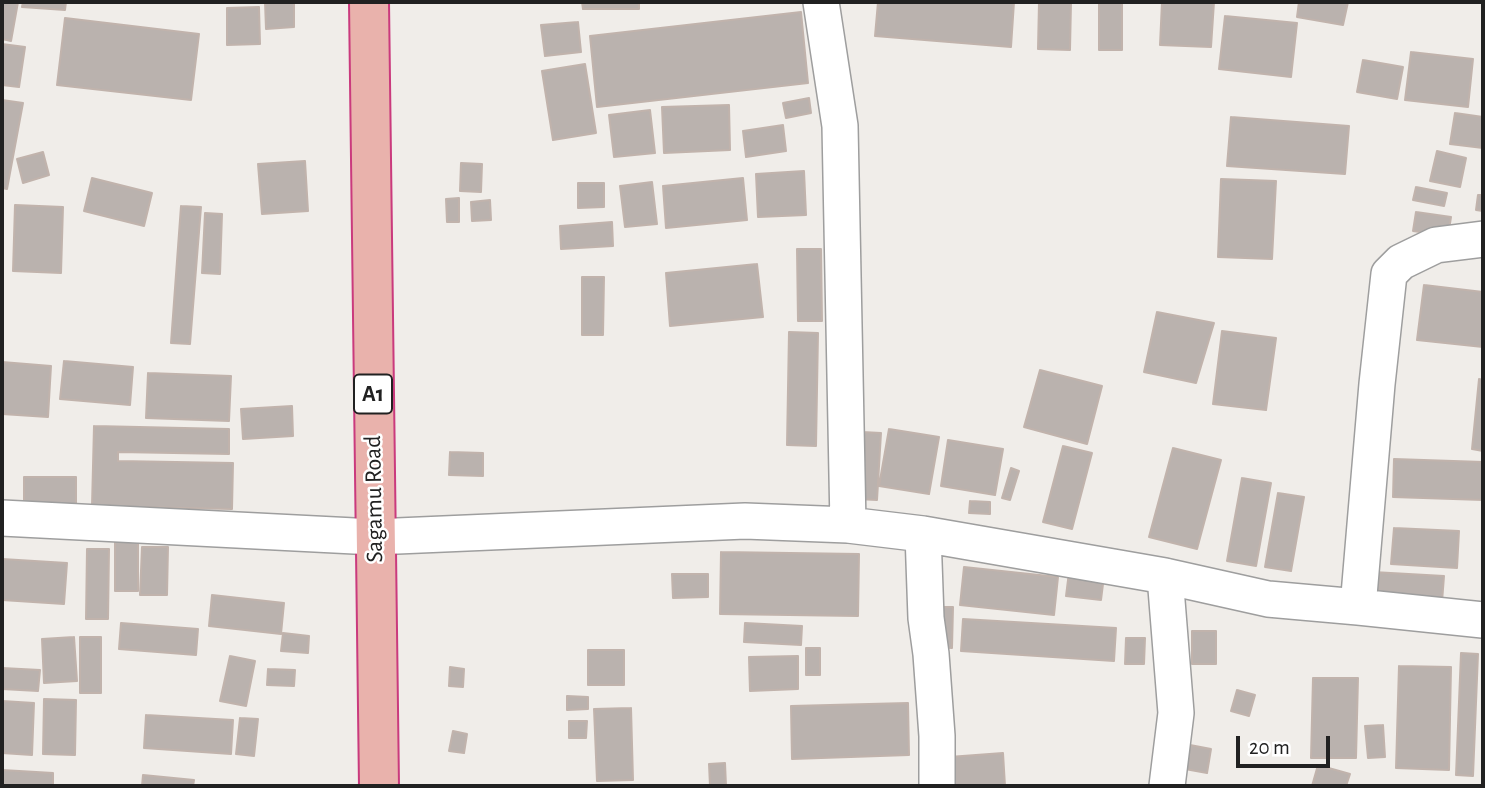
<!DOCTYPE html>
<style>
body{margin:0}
#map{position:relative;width:1485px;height:788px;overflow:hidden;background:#f0ede9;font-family:"Alegreya Sans",sans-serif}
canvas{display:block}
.frame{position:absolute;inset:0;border:4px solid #212121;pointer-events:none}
.scale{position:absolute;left:1236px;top:736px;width:94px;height:32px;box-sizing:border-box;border:4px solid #212121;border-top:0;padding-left:9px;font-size:21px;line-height:24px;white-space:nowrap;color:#212121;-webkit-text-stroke:5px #fff;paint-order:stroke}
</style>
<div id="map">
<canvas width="1485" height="788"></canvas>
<div class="frame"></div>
<div class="scale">20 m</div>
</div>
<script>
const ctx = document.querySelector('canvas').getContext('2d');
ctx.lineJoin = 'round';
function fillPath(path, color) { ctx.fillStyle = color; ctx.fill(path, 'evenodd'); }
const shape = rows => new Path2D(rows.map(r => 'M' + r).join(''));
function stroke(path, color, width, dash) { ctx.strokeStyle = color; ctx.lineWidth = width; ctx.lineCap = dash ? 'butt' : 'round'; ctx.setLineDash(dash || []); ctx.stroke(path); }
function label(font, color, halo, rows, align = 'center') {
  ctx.font = font + ' "Alegreya Sans",sans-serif'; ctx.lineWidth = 5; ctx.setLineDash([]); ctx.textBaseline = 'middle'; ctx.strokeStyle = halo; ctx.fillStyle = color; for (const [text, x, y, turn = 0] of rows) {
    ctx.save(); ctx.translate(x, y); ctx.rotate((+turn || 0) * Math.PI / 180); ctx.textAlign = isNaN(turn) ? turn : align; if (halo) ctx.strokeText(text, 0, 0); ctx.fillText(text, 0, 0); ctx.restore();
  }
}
const building = shape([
 [2,2,18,2,11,41,2,39,2,2],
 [23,2,66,2,65,10,22,7,23,2],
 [265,2,294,2,294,27,266,29,265,2],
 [582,2,639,2,639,9,583,9,582,2],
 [878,2,1014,2,1011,47,875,36,878,2],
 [1039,2,1071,2,1070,50,1038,49,1039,2],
 [1099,2,1122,2,1122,50,1099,50,1099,2],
 [1162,2,1214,2,1211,47,1160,45,1162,2],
 [1299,2,1348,2,1343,25,1297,17,1299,2],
 [259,7,260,44,227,45,227,8,259,7],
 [801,12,808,83,597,107,590,36,801,12],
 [1225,16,1297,23,1291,77,1219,69,1225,16],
 [65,18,199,34,191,100,57,85,65,18],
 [578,22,581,52,545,56,541,25,578,22],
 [2,44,25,47,19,87,2,85,2,44],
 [1411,52,1473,59,1468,107,1405,100,1411,52],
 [1363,60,1403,67,1397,99,1357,92,1363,60],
 [585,64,596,133,553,140,542,71,585,64],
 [809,98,811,113,786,118,783,103,809,98],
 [2,100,23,103,7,189,2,188,2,100],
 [729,105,730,150,664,153,662,107,729,105],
 [650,110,655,153,614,157,609,115,650,110],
 [1455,113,1483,117,1483,148,1450,144,1455,113],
 [1231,117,1349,126,1345,174,1227,166,1231,117],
 [783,125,786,151,746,157,743,131,783,125],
 [1437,151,1466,158,1460,187,1430,181,1437,151],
 [43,152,49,175,23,183,17,159,43,152],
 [305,161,308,211,262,214,258,164,305,161],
 [461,163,482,164,481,192,460,191,461,163],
 [804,171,806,215,758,217,756,174,804,171],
 [92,178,152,193,144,226,84,211,92,178],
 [743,178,747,220,666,228,663,186,743,178],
 [1221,179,1276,181,1272,259,1218,257,1221,179],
 [652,182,657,224,625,227,620,186,652,182],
 [578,183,604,183,604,207,578,208,578,183],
 [1416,187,1447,193,1444,206,1413,200,1416,187],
 [1478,195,1483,195,1483,211,1476,210,1478,195],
 [459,198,459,222,447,222,446,199,459,198],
 [490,200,491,220,472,221,471,202,490,200],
 [15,205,63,207,61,273,13,271,15,205],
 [181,206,201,207,190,344,171,343,181,206],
 [1416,212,1451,217,1448,236,1413,231,1416,212],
 [205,213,222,214,220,274,202,273,205,213],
 [612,222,613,246,561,249,560,226,612,222],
 [797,249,821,249,822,321,798,321,797,249],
 [757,264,763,317,670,326,666,273,757,264],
 [582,277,604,277,603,335,582,335,582,277],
 [1424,285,1483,292,1483,347,1417,340,1424,285],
 [1157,312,1214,323,1196,383,1144,372,1157,312],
 [1222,331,1276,338,1266,410,1213,404,1222,331],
 [789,332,818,333,816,446,787,445,789,332],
 [64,361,133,367,130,405,60,399,64,361],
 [2,362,51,366,48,417,2,414,2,362],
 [1040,370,1102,386,1087,444,1024,427,1040,370],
 [148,373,231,376,229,421,146,418,148,373],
 [1479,379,1483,380,1483,451,1472,449,1479,379],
 [292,406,293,436,243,439,241,409,292,406],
 [94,426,229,429,229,454,118,452,118,461,233,463,232,509,92,506,94,426],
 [889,429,939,437,929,494,879,486,889,429],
 [862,432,881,433,877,500,857,499,862,432],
 [948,440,1003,449,995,495,941,486,948,440],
 [1063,446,1092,453,1072,529,1043,522,1063,446],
 [1173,448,1221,460,1197,549,1149,537,1173,448],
 [450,452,483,453,483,476,449,475,450,452],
 [1394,459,1483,462,1483,500,1393,497,1394,459],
 [1011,468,1019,471,1010,500,1002,498,1011,468],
 [24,477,76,477,76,504,24,504,24,477],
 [1242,478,1271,483,1256,566,1227,561,1242,478],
 [1278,493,1304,497,1291,571,1265,567,1278,493],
 [970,501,990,502,990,514,969,513,970,501],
 [1394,528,1459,531,1457,568,1391,564,1394,528],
 [138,535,138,591,115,591,115,536,138,535],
 [142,547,168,547,167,595,140,595,142,547],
 [87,549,109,549,108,619,86,619,87,549],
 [721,552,859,554,858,616,720,614,721,552],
 [2,559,67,563,64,604,2,600,2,559],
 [964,567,1058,577,1054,615,960,605,964,567],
 [1069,572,1104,576,1101,600,1066,596,1069,572],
 [1373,572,1444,576,1442,602,1371,598,1373,572],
 [672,574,708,574,708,597,673,598,672,574],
 [212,595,284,603,281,634,209,626,212,595],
 [937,607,953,607,952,648,936,647,937,607],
 [963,619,1116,628,1114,661,961,651,963,619],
 [121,623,198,629,196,655,119,649,121,623],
 [745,623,802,626,801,645,744,642,745,623],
 [1192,631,1216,631,1216,664,1192,664,1192,631],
 [283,633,309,636,308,653,281,651,283,633],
 [74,637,77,681,44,683,42,639,74,637],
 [80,637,101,637,101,693,80,693,80,637],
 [1126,638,1145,638,1144,664,1125,664,1126,638],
 [806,648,820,648,820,675,806,675,806,648],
 [588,650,624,650,624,685,588,685,588,650],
 [1461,653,1478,654,1473,776,1456,775,1461,653],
 [230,656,255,661,246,706,220,701,230,656],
 [798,656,798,689,750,691,749,657,798,656],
 [1399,666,1451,667,1449,770,1396,768,1399,666],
 [450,667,464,669,463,687,449,686,450,667],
 [2,668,40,670,38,691,2,689,2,668],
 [268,669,295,670,294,686,267,685,268,669],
 [1313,678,1358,678,1356,758,1311,758,1313,678],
 [1237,690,1255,695,1249,716,1231,711,1237,690],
 [567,696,588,697,588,709,567,710,567,696],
 [44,699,76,700,75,755,43,754,44,699],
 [2,701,34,703,32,755,2,753,2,701],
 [908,703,909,755,792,759,791,706,908,703],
 [631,708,633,780,597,781,594,709,631,708],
 [146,715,233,720,231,754,144,748,146,715],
 [240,718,258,719,254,756,236,754,240,718],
 [569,721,587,721,586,738,569,738,569,721],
 [1383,725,1385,757,1368,758,1365,726,1383,725],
 [453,731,467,734,464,753,449,751,453,731],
 [1190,745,1211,749,1207,773,1185,769,1190,745],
 [1003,753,1005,786,950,786,949,757,1003,753],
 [725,763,726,786,710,786,709,764,725,763],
 [1318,765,1350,774,1346,786,1312,786,1318,765],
 [2,770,53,773,53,786,2,786,2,770],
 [143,775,194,780,193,786,142,786,143,775]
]);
const minor = shape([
 [821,2,840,126,848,525],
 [2,518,374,537,745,521,848,525,923,534,1165,576,1268,599,1358,607,1483,620],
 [923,534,926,618,931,654,937,736,937,786],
 [1165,576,1176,713,1167,786],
 [1358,607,1377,384,1389,274,1401,262,1436,245,1483,239]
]);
const trunk = shape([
 [369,2,379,786]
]);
const shields = [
 [373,394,38]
];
const shieldNames = [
 ["A1",373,394]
];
const streetNames = [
 ["Sagamu Road",374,499,-91]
];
fillPath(building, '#bab2ae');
stroke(building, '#c1b3ac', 2);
stroke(minor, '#9e9e9e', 38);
stroke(trunk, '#ca3a7d', 42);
stroke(minor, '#fff', 35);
stroke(trunk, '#e9b2ac', 38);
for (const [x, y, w] of shields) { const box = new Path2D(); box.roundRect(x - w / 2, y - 19.5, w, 39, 5); ctx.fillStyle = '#fff'; ctx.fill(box); stroke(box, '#212121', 2); }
label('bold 23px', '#212121', null, shieldNames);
label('24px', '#212121', '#fff', streetNames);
</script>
